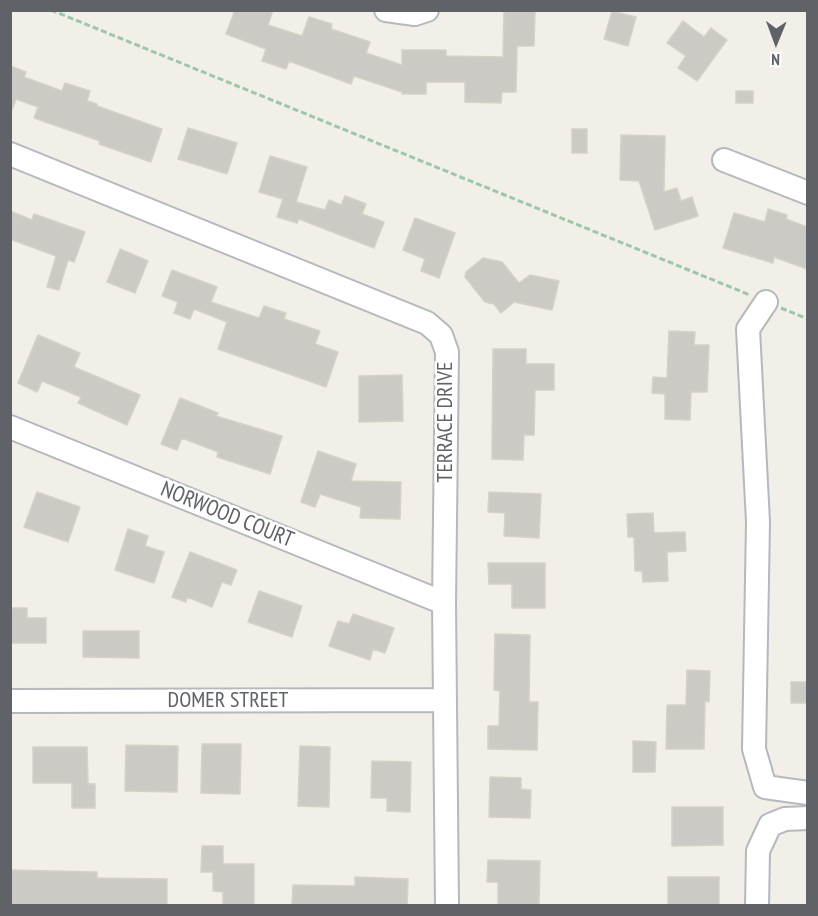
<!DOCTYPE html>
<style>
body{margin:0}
#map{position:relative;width:818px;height:916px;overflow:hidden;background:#f1efe8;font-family:"PT Sans Narrow",sans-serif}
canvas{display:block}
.frame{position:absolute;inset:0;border:12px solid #5f6368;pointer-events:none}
.north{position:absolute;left:746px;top:12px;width:60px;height:60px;-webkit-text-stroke:4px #fff;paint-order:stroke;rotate:181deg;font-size:16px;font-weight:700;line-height:24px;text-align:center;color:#5f6368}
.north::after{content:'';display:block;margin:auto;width:21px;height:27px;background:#5f6368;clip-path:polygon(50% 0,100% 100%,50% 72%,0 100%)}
</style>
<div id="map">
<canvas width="818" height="916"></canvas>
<div class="frame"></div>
<div class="north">N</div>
</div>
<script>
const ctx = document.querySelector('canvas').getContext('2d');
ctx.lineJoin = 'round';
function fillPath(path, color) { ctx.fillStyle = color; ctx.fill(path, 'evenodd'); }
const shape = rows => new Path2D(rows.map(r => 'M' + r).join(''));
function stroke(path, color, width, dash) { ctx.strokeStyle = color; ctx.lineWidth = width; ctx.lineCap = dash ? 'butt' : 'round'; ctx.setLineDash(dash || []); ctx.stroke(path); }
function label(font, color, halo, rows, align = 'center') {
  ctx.font = font + ' "PT Sans Narrow",sans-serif'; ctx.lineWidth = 5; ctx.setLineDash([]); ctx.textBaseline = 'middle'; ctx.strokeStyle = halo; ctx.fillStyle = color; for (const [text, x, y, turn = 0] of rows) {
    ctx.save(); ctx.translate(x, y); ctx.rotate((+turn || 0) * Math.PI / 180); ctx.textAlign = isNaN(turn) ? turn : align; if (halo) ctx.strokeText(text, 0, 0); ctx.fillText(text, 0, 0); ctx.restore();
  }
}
const building = shape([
 [235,10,273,10,268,25,302,36,309,17,332,24,331,29,370,42,366,53,402,65,402,50,446,50,446,56,503,57,504,10,535,10,534,46,517,46,516,92,502,92,501,103,465,102,465,82,426,82,426,94,402,94,402,92,354,76,351,84,289,61,286,69,262,61,266,49,226,34,235,10],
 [612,11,636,17,628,46,604,39,612,11],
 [683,21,704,37,711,28,727,40,697,81,678,68,686,56,667,43,683,21],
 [10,66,26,72,24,77,62,91,65,83,90,91,87,101,97,104,97,106,162,129,151,162,99,144,100,141,34,118,38,107,16,99,12,110,10,109,10,66],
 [736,91,753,91,753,103,736,103,736,91],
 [188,128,237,143,227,174,178,159,188,128],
 [572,129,587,129,587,153,572,153,572,129],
 [621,135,665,136,664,192,677,188,681,201,692,197,698,216,655,230,639,181,620,180,621,135],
 [270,156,307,167,296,202,325,210,329,200,341,205,345,196,366,204,362,214,384,222,374,248,299,219,297,223,277,217,283,199,259,192,270,156],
 [768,209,787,215,786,219,807,227,807,269,774,257,773,263,723,248,734,213,765,222,768,209],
 [10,211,32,220,34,214,85,232,74,262,68,260,59,290,47,287,56,256,10,239,10,211],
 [415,218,455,233,439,278,421,271,425,259,403,250,415,218],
 [120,249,148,261,135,293,107,282,120,249],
 [483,258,502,262,519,283,530,275,559,281,552,310,514,302,501,313,494,304,485,302,465,277,466,272,483,258],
 [172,270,217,287,211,302,259,318,264,306,286,313,284,319,320,331,315,344,338,352,326,387,218,349,227,322,194,309,190,319,174,313,178,302,162,296,172,270],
 [669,331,695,332,694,345,709,345,707,392,691,392,690,420,665,419,665,394,652,393,653,377,667,378,669,331],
 [38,335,80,353,74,367,140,395,127,425,78,403,81,397,42,381,37,392,18,383,38,335],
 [493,349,526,349,526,364,554,364,554,390,535,390,534,435,524,435,523,460,492,459,493,349],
 [402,375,403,421,359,422,359,376,402,375],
 [180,398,218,413,216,416,282,436,270,474,217,457,218,452,182,438,177,450,161,444,180,398],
 [318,451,356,464,351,481,401,482,400,519,360,518,361,507,320,494,315,507,301,502,318,451],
 [37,492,80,507,68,542,24,527,37,492],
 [489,492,541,494,539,538,504,536,505,513,488,512,489,492],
 [653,513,654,533,685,532,686,551,667,552,668,581,643,582,642,571,635,571,634,537,628,537,627,514,653,513],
 [128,529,148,536,145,546,164,552,154,583,115,570,128,529],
 [190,552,237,570,231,585,222,582,212,607,187,597,186,602,172,597,190,552],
 [488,563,545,563,545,608,512,608,512,584,489,584,488,563],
 [259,591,302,606,292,637,248,622,259,591],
 [10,608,27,608,27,618,46,618,46,643,10,643,10,608],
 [353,614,394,628,385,653,373,649,370,660,329,646,338,621,349,624,353,614],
 [83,631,139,631,139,658,83,657,83,631],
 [495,634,530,635,529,702,538,702,537,750,488,749,488,726,499,726,500,691,494,690,495,634],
 [687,670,710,671,709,702,705,701,704,749,666,749,667,705,686,705,687,670],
 [791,682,807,682,807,703,791,703,791,682],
 [633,741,656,742,655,772,633,772,633,741],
 [202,744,241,744,240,794,201,793,202,744],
 [126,745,178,746,177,792,125,791,126,745],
 [300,746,330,747,329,807,298,806,300,746],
 [33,747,87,747,88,784,95,784,95,808,72,808,72,783,33,783,33,747],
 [372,761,411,762,410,812,387,811,387,798,371,798,372,761],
 [490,777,521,778,521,789,531,790,530,818,489,817,490,777],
 [672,807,723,807,723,845,672,846,672,807],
 [202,846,223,846,223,864,254,864,254,906,223,906,223,892,213,891,213,872,201,872,202,846],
 [488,860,540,861,539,906,498,905,498,882,487,882,488,860],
 [10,870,97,872,97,878,167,879,167,906,10,906,10,870],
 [355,877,408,879,407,906,292,906,293,885,355,886,355,877],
 [668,877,719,877,719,906,668,906,668,877]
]);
const path = shape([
 [51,10,750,295],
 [781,308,808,319]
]);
const minor = shape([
 [386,10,415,14,427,10],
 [10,154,427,323,441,335,447,352,444,603,447,906],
 [724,160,808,193],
 [766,302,748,329,758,522,754,749,765,787,808,793],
 [10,427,444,603],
 [10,701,445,700],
 [757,906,758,851,770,825,785,819,808,818]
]);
const streetNames = [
 ["TERRACE DRIVE",446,422,-90],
 ["NORWOOD COURT",227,515,22],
 ["DOMER STREET",228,701]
];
fillPath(building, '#cccac5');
stroke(building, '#d6d1c6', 1.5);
stroke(minor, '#b5b8bc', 26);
stroke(path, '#9cc7a9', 3, [6, 3]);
stroke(minor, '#fff', 22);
label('22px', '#5f6368', '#fff', streetNames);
</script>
